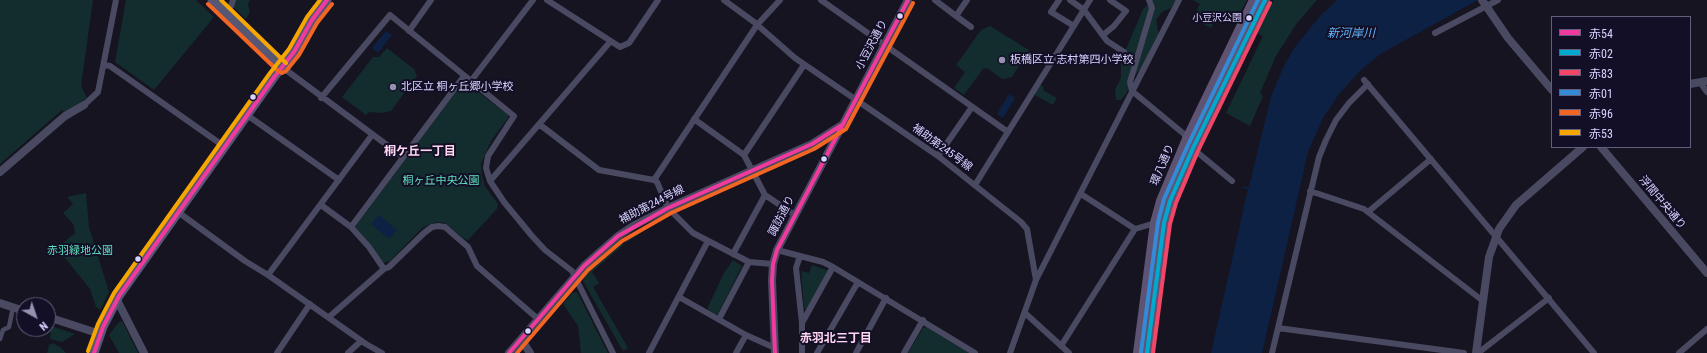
<!DOCTYPE html>
<meta charset="utf-8">
<style>
body{margin:0}
#map{position:relative;width:1707px;height:353px;overflow:hidden;background:#161421;font-family:"Roboto Condensed","Noto Sans JP",sans-serif}
canvas{display:block}
.legend{position:absolute;left:1551px;top:16px;width:140px;height:132px;box-sizing:border-box;background:#130f26;border:1px solid #625e7d;margin:0;padding:5px 7px;list-style:none;font-size:12px;color:#d9d4ff}
.legend li{display:flex;align-items:center;gap:8px;height:20px}
.legend b{width:20px;border:1px solid #625e7d}
.north{position:absolute;left:16px;top:297px;width:40px;height:40px;box-sizing:border-box;background:#130f26;border:1px solid #625e7d;border-radius:50%;rotate:140deg;font-size:11px;font-weight:700;line-height:16px;text-align:center;color:#d9d4ff}
.north::after{content:'';display:block;margin:auto;width:14px;height:18px;background:#9591b1;clip-path:polygon(50% 0,100% 100%,50% 72%,0 100%)}
</style>
<div id="map">
<canvas width="1707" height="353"></canvas>
<ul class="legend">
<li><b style="height:5px;background:#f13a9d"></b>赤54</li>
<li><b style="height:5px;background:#00a9ce"></b>赤02</li>
<li><b style="height:5px;background:#f34667"></b>赤83</li>
<li><b style="height:5px;background:#338bd7"></b>赤01</li>
<li><b style="height:5px;background:#f26522"></b>赤96</li>
<li><b style="height:5px;background:#f7a600"></b>赤53</li>
</ul>
<div class="north">N</div>
</div>
<script>
const ctx = document.querySelector('canvas').getContext('2d');
ctx.lineJoin = 'round';
function fillPath(path, color) { ctx.fillStyle = color; ctx.fill(path, 'evenodd'); }
const shape = rows => new Path2D(rows.map(r => 'M' + r).join(''));
function stroke(path, color, width, dash) { ctx.strokeStyle = color; ctx.lineWidth = width; ctx.lineCap = dash ? 'butt' : 'round'; ctx.setLineDash(dash || []); ctx.stroke(path); }
function label(font, color, halo, rows, align = 'center') {
  ctx.font = font + ' "Roboto Condensed","Noto Sans JP",sans-serif'; ctx.lineWidth = 4; ctx.setLineDash([]); ctx.textBaseline = 'middle'; ctx.strokeStyle = halo; ctx.fillStyle = color; for (const [text, x, y, turn = 0] of rows) {
    ctx.save(); ctx.translate(x, y); ctx.rotate((+turn || 0) * Math.PI / 180); ctx.textAlign = isNaN(turn) ? turn : align; if (halo) ctx.strokeText(text, 0, 0); ctx.fillText(text, 0, 0); ctx.restore();
  }
}
const green = shape([
 [0,0,93,0,81,86,87,98,64,112,62,110,0,164],
 [126,0,196,0,214,17,154,90,115,62],
 [235,0,250,0,248,5,250,12,246,19,232,6],
 [1152,0,1176,0,1171,8,1162,12,1156,20,1159,35,1142,68,1133,77,1126,94,1121,100,1116,100,1115,90,1121,78,1121,61,1143,9],
 [1193,0,1247,0,1235,22,1219,13,1211,28,1193,18,1200,4],
 [1274,0,1317,0,1297,23,1276,56,1260,93,1263,96,1250,126,1226,113,1263,36,1257,33,1268,8],
 [990,26,1029,50,1012,77,1002,79,987,68,983,69,964,95,954,88,965,72,956,65,981,30],
 [387,48,414,69,417,76,391,111,382,113,369,112,366,115,342,97,373,57,379,57],
 [465,82,508,115,508,118,491,141,481,164,482,176,485,186,498,204,497,209,468,240,463,238,445,223,436,222,422,228,390,261,383,263,373,247,355,227,462,83],
 [1039,84,1044,87,1043,90,1057,98,1053,105,1033,94],
 [86,193,89,227,109,292,100,310,96,307,90,289,57,248,75,233,74,225,63,213,73,204,67,197],
 [667,215,627,242,625,241,651,224],
 [622,243,623,245,592,272,599,283,593,287,628,348,623,351,583,281,583,274,601,256,603,257],
 [733,260,742,266,718,314,716,315,708,310,708,307,724,273],
 [812,265,829,271,807,310,804,308,801,271,809,273],
 [577,292,608,353,581,353,578,326,563,304,572,293],
 [122,321,138,353,119,353,109,335,118,323],
 [51,326,75,334,62,342,50,339],
 [926,327,969,353,908,353,923,328],
 [53,343,60,347,66,353,47,353,49,345]
]);
const water = shape([
 [1337,0,1478,0,1382,53,1362,69,1339,94,1323,118,1308,152,1262,353,1211,353,1248,189,1243,188,1243,186,1249,187,1271,96,1284,66,1295,47,1320,16],
 [386,31,392,35,378,53,372,48],
 [1009,94,1015,98,1003,118,997,114],
 [379,215,397,230,389,239,371,224]
]);
const pedestrian = shape([
 [0,339,3,330,9,327,12,312]
]);
const minor = shape([
 [547,0,620,47,629,43,658,0],
 [724,0,754,22,795,58,938,156,1021,222,1027,229,1036,280],
 [821,0,1008,132],
 [935,0,956,16,967,0],
 [1059,0,1051,12,1074,26],
 [1070,0,1084,10,1107,41,1124,52],
 [1149,0,1152,8,1130,82,1132,91,1184,134,1197,152,1232,181],
 [225,12,231,6,233,0],
 [956,16,971,27],
 [409,31,431,0],
 [1435,33,1498,0],
 [1103,35,1114,26,1126,11,1110,0],
 [105,65,110,66,225,147],
 [282,67,403,157],
 [1364,80,1594,353],
 [471,81,533,0],
 [1700,82,1707,92],
 [321,98,390,15,514,116,488,156,486,168,490,181,504,202,532,236,545,250,572,271,613,353],
 [84,105,98,92,116,0],
 [247,115,339,180],
 [694,119,744,155,765,195,795,215],
 [539,124,599,170,654,180,657,182,668,208,693,233,749,262,773,264],
 [744,155,804,65],
 [938,156,972,107],
 [654,180,757,25,780,0],
 [490,181,610,42],
 [975,185,1090,0],
 [1310,191,1364,209,1483,301],
 [1081,194,1135,229],
 [321,205,351,227,369,247,384,269],
 [178,212,245,261,268,275,366,344,382,353],
 [1368,212,1431,159],
 [351,227,464,76],
 [777,250,823,262,833,267,975,353],
 [733,254,765,195],
 [800,256,796,268,802,323,802,353],
 [268,275,372,135],
 [679,297,746,335,775,348],
 [1025,313,1069,353],
 [329,317,384,269,389,267,424,233,432,227,438,226,445,227,461,241,468,247,477,266,538,319],
 [719,319,749,262],
 [802,323,833,267],
 [1278,328,1464,353],
 [1061,346,1135,229,1155,223],
 [277,353,310,304],
 [348,353,361,341],
 [649,353,708,241],
 [736,353,746,335],
 [817,353,858,282],
 [856,353,886,298],
 [904,353,923,320],
 [1010,353,1036,280,1179,0],
 [1272,353,1319,157,1326,140,1336,120,1349,103,1368,84],
 [1478,353,1549,298],
 [1679,353,1707,329]
]);
const tertiary = shape([
 [1482,0,1508,38,1552,90],
 [1690,84,1707,81],
 [1601,147,1707,273],
 [0,172,65,116,84,105],
 [117,300,144,353],
 [0,303,24,311],
 [48,317,94,332,101,333],
 [521,339,530,353],
 [509,353,584,266,618,236,633,226,668,208,812,144,842,125],
 [775,353,772,281,773,264,777,250,908,0],
 [1476,353,1489,257,1499,229,1516,205,1583,147]
]);
const secondary = shape([
 [212,0,282,67],
 [94,353,103,327,119,296,275,76,294,52,312,20,327,0]
]);
const primary = shape([
 [1138,353,1155,223,1161,201,1187,139,1254,0],
 [1147,353,1164,223,1170,201,1193,148,1265,0]
]);
const bus1 = shape([
 [94,353,103,327,119,296,275,76,294,52,312,20,327,0],
 [509,353,584,266,618,236,668,208,812,144,842,125],
 [775,353,772,281,773,264,777,250,908,0]
]);
const bus2 = shape([
 [1147,353,1164,223,1170,201,1193,148,1265,0]
]);
const bus3 = shape([
 [1153,353,1170,224,1176,203,1198,151,1270,3]
]);
const bus4 = shape([
 [1141,352,1158,222,1164,199,1188,145,1258,0]
]);
const bus5 = shape([
 [208,4,278,71,282,73,286,71,299,55,317,23,332,4],
 [517,353,588,270,622,241,671,213,814,149,846,129,913,3]
]);
const bus6 = shape([
 [221,0,286,63],
 [88,351,98,324,114,293,270,73,289,49,307,17,320,0]
]);
const markers = [
 [900,16,3.5,"#d9d4ff"],
 [1249,18,3.5,"#d9d4ff"],
 [1002,60,4,"#9591b1"],
 [393,87,4,"#9591b1"],
 [253,97,3.5,"#d9d4ff"],
 [824,159,3.5,"#d9d4ff"],
 [138,259,3.5,"#d9d4ff"],
 [528,331,3.5,"#d9d4ff"]
];
const busNames = [
 ["小豆沢公園",1242,18]
];
const streetNames = [
 ["小豆沢通り",872,45,-62],
 ["補助第245号線",942,148,36],
 ["環八通り",1163,165,-67],
 ["浮間中央通り",1662,203,50],
 ["補助第244号線",652,205,-27],
 ["諏訪通り",782,216,-63]
];
const poiNames = [
 ["板橋区立 志村第四小学校",1010,60],
 ["北区立 桐ヶ丘郷小学校",401,87]
];
const parkNames = [
 ["桐ヶ丘中央公園",441,181],
 ["赤羽緑地公園",80,251]
];
const waterNames = [
 ["新河岸川",1351,34]
];
const neighbourhoodNames = [
 ["桐ケ丘一丁目",420,152],
 ["赤羽北三丁目",836,339]
];
fillPath(green, '#132c2d');
fillPath(water, '#0d2144');
stroke(pedestrian, '#4a4962', 4.5);
stroke(minor, '#4a4962', 6);
stroke(tertiary, '#4a4962', 8);
stroke(secondary, '#575674', 9);
stroke(primary, '#5e5373', 10);
stroke(bus1, '#f13a9d', 4);
stroke(bus2, '#00a9ce', 4);
stroke(bus3, '#f34667', 4);
stroke(bus4, '#338bd7', 4);
stroke(bus5, '#f26522', 4);
stroke(bus6, '#f7a600', 4);
for (const [x, y, r, color] of markers) { const dot = new Path2D(); dot.arc(x, y, r, 0, 2 * Math.PI); ctx.fillStyle = color; ctx.fill(dot); stroke(dot, '#130f26', 1.5); }
label('10px', '#d9d4ff', '#130f26', busNames, 'right');
label('11px', '#d9d4ff', '#130f26', streetNames);
label('11px', '#d9d4ff', '#130f26', poiNames, 'left');
label('11px', '#5fe0c0', '#130f26', parkNames);
label('italic 12px', '#62b6ff', '#130f26', waterNames);
label('bold 12px', '#ffd6f0', '#130f26', neighbourhoodNames);
</script>
